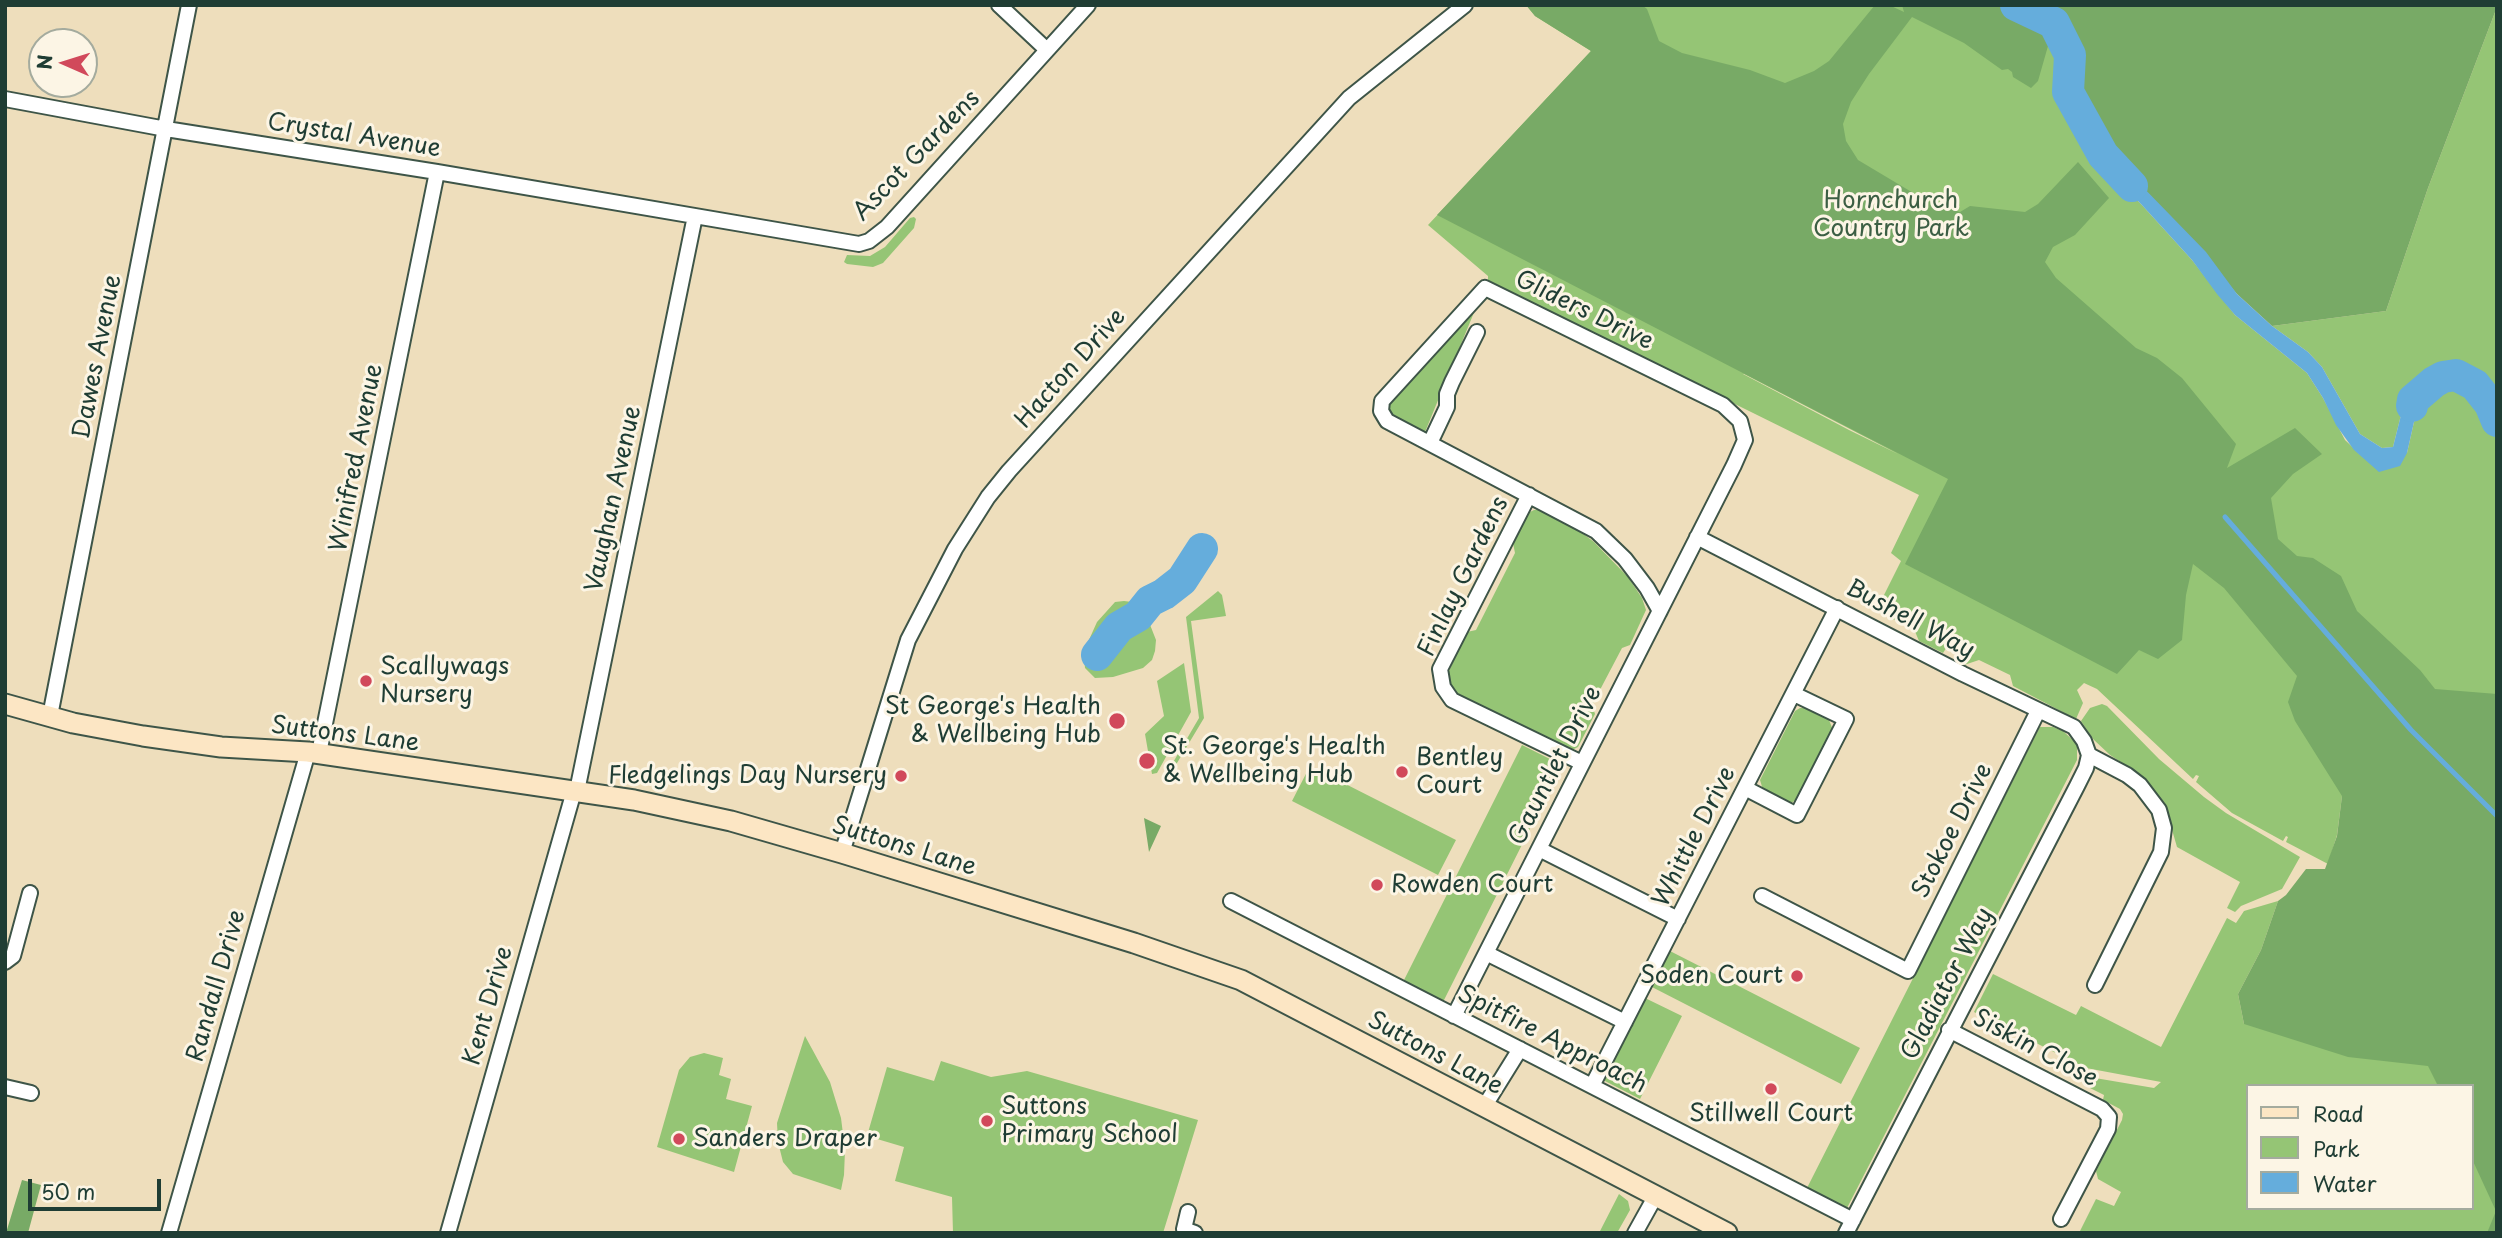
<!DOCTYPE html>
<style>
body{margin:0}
#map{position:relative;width:2502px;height:1238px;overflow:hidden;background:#eedebc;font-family:"Playpen Sans",sans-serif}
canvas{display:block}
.frame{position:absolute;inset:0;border:7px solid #1f3d34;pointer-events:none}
.legend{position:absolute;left:2246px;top:1084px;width:228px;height:126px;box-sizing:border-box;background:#fcf5e5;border:2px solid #a4ab9e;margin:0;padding:9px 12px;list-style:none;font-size:21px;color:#1f3d34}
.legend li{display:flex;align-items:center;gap:14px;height:35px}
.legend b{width:35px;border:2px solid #a4ab9e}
.north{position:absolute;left:28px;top:28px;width:70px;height:70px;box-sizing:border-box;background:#fcf5e5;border:2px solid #a4ab9e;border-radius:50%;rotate:273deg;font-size:19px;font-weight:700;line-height:28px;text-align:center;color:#1f3d34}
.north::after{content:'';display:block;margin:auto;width:24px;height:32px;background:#d1495b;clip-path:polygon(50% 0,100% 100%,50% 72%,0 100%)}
.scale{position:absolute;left:28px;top:1179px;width:133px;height:32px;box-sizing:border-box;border:4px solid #1f3d34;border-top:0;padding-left:9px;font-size:21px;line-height:24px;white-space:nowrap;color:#1f3d34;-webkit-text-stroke:5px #fcf5e5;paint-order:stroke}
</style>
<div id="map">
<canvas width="2502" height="1238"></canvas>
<div class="frame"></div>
<ul class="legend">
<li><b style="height:9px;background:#fce6c4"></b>Road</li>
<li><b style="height:19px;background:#95c575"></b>Park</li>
<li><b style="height:19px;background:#65addc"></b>Water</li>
</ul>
<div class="north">N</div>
<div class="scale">50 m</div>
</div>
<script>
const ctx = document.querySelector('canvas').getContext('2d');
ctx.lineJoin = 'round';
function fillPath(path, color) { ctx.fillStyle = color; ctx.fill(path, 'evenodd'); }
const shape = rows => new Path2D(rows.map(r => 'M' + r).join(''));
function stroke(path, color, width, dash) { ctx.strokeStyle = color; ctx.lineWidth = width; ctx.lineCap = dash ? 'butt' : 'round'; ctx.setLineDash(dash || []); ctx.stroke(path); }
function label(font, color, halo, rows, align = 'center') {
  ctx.font = font + ' "Playpen Sans",sans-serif'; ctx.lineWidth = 6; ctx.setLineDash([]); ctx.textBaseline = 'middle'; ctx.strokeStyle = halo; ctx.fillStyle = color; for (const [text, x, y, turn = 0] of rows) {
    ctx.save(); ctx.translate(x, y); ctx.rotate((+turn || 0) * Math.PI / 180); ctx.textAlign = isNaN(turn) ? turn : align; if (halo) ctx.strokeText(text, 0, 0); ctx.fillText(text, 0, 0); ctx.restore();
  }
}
const green = shape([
 [1526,5,2000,5,2050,30,2063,60,2064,93,2090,142,2097,161,2141,204,2192,260,2235,315,2307,373,2323,398,2345,440,2364,458,2407,453,2414,422,2421,405,2437,388,2439,370,2426,378,2406,395,2393,447,2382,448,2360,434,2322,367,2308,352,2272,326,2386,311,2428,188,2497,7,2497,1233,2079,1233,2096,1199,2114,1206,2121,1192,2098,1179,2096,1171,2122,1120,2123,1114,2120,1109,2103,1100,2104,1095,2090,1088,2095,1078,2154,1088,2161,1082,2086,1068,1974,1012,1993,974,2076,1015,2081,1006,2161,1047,2227,918,2236,923,2244,911,2278,901,2261,950,2238,994,2244,1024,2372,800,2342,796,2337,835,2328,864,2286,842,2288,837,2286,836,2283,841,2232,813,2196,782,2199,776,2196,775,2193,779,2097,689,2084,683,2077,690,2083,703,2076,719,2013,686,2010,675,1979,660,1964,665,1959,661,1968,647,1952,639,1943,653,1919,641,1914,629,1876,611,1901,561,1891,553,1919,495,1488,282,1488,276,1428,225,1591,51,1535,16],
 [1743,374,1744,374,1898,454,1849,430],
 [2248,1086,2472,1086,2472,1208,2248,1208],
 [914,217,916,219,914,228,883,263,873,267,847,264,844,262,847,255,870,256,885,247,910,218],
 [1475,310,1425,432,1393,417,1388,405],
 [1534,510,1540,510,1577,529,1594,542,1628,577,1642,598,1646,610,1630,645,1622,648,1592,705,1595,714,1578,747,1570,751,1457,694,1449,683,1448,677,1449,671,1467,632,1476,630,1515,553,1513,543,1525,519,1530,512],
 [1218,591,1222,595,1226,616,1191,621,1204,718,1171,773,1168,771,1199,718,1186,617],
 [1124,601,1132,602,1142,609,1147,617,1156,640,1155,651,1152,660,1143,668,1113,677,1095,678,1085,668,1084,657,1088,642,1097,622,1115,602],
 [1184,663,1191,712,1157,773,1152,774,1145,734,1164,716,1157,681],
 [2102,704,2107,706,2159,759,2204,797,2226,813,2300,857,2282,889,2241,906,2235,912,2227,908,2240,882,2177,847,2164,802,2136,772,2110,755,2093,739,2081,721,2090,708],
 [1800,708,1805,708,1829,720,1833,730,1796,800,1791,803,1763,790,1760,780,1795,711],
 [2040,727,2053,727,2063,731,2077,744,2077,760,1847,1208,1807,1188],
 [1522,745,1562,765,1443,1002,1403,982],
 [1310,766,1456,840,1438,875,1292,801],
 [1668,950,1860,1048,1841,1084,1650,986],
 [1645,998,1682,1016,1640,1099,1603,1080],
 [805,1036,830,1082,841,1118,845,1150,844,1175,841,1190,793,1174,783,1162,778,1142,777,1123],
 [704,1053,723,1058,719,1075,731,1079,726,1099,752,1106,734,1172,657,1147,679,1070,690,1057],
 [941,1061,991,1077,1027,1071,1198,1120,1163,1233,953,1233,952,1197,895,1181,904,1147,867,1136,887,1067,934,1081],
 [1619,1194,1628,1201,1630,1210,1617,1233,1599,1233]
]);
const forest = shape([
 [1526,5,1642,5,1647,9,1659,41,1682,53,1750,70,1785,83,1814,71,1829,61,1875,5,1889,5,1904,12,1902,5,1993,5,2005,7,2050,30,2048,46,2038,81,2031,88,2013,77,2012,72,2008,69,2002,70,1964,43,1912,17,1869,74,1851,102,1843,124,1846,141,1858,160,1925,200,1960,212,1970,206,2025,212,2038,204,2078,162,2109,198,2075,235,2053,247,2045,262,2056,278,2136,348,2157,358,2182,378,2236,444,2227,468,2295,428,2322,454,2293,474,2271,498,2278,539,2297,556,2313,558,2341,576,2357,611,2420,670,2435,689,2497,694,2497,1233,2487,1233,2496,1211,2472,1159,2472,1086,2438,1086,2428,1066,2348,1057,2244,1024,2238,994,2261,950,2278,901,2286,895,2306,869,2325,869,2337,836,2342,796,2295,721,2288,702,2297,676,2224,588,2193,564,2186,595,2182,640,2158,659,2139,650,2117,674,1905,564,1948,479,1437,215,1591,51,1535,16],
 [2016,5,2497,5,2497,7,2428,188,2386,311,2272,326,2237,294,2137,181,2103,155,2068,92,2070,55,2054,23],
 [1144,818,1161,826,1149,852],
 [22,1180,41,1185,28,1233,6,1233]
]);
const water = shape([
 [1993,5,2034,5,2044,8,2070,55,2068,92,2103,155,2137,181,2206,252,2237,294,2272,326,2308,352,2322,367,2360,434,2382,448,2393,447,2406,395,2418,382,2439,370,2446,384,2437,388,2421,405,2414,422,2407,453,2400,466,2379,472,2354,450,2336,425,2323,398,2307,373,2235,315,2217,294,2192,260,2141,204,2097,161,2090,142,2064,93,2063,60,2050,31,2005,7]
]);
const stream = shape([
 [2225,517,2411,730,2497,816]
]);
const river = shape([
 [2016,5,2054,23,2070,55,2068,92,2103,155,2132,186],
 [2412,406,2413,400,2434,382,2443,377,2456,375,2475,385,2490,404,2497,421],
 [1097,655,1119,627,1138,616,1150,601,1164,594,1182,580,1202,549]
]);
const street = shape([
 [999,5,1047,50],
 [5,99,166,129,437,172,859,244,869,241,887,227,1088,5],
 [1430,443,1447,407,1447,394,1452,382,1477,332],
 [1529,495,1440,669,1443,687,1452,700,1582,763],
 [1697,537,1963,674,2074,727,2084,741,2089,755],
 [50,716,189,5],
 [319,753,437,172],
 [2089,755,2127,775,2140,785,2159,810,2164,828,2161,852,2095,985],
 [1745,788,1797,815,1846,719,1794,694],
 [577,791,695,216],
 [1539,849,1678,919],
 [842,853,908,640,955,549,988,497,1009,471,1349,98,1465,5],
 [1762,896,1908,971,2038,711],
 [1231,901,1853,1220],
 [1486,953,1625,1022],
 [5,962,13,956,30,893],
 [1454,1016,1734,465,1745,440,1740,421,1723,405,1485,288,1382,401,1381,411,1387,421,1596,531,1625,559,1647,588,1660,611],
 [1949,1030,2102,1109,2109,1117,2108,1129,2061,1219],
 [1592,1086,1837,608],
 [5,1087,31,1093],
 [1484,1107,1520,1049],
 [1188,1212,1184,1229,1195,1233],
 [169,1233,308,752],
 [448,1233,574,791],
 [1635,1233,1655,1197],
 [1846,1233,2077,786,2086,768,2089,755]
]);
const secondary = shape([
 [5,704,73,723,143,736,221,747,308,752,634,800,731,821,842,853,1134,943,1241,980,1727,1233]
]);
const markers = [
 [366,681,7,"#d1495b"],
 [1117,721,9,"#d1495b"],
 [1147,761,9,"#d1495b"],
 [1402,772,7,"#d1495b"],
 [901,776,7,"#d1495b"],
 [1377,885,7,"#d1495b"],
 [1797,976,7,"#d1495b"],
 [1771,1089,7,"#d1495b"],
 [987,1121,7,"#d1495b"],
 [679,1139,7,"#d1495b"]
];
const streetNames = [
 ["Crystal Avenue",354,136,9],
 ["Ascot Gardens",917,156,-46],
 ["Gliders Drive",1584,311,26],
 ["Dawes Avenue",98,357,-79],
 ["Hacton Drive",1071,369,-48],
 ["Winifred Avenue",357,458,-79],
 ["Vaughan Avenue",614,499,-78],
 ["Finlay Gardens",1464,577,-64],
 ["Bushell Way",1910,620,28],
 ["Suttons Lane",345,735,7],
 ["Gauntlet Drive",1556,766,-63],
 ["Stokoe Drive",1953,831,-63],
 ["Whittle Drive",1695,837,-63],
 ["Suttons Lane",904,847,17],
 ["Gladiator Way",1948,984,-62],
 ["Randall Drive",217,986,-74],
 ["Kent Drive",489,1006,-74],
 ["Spitfire Approach",1552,1040,27],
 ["Siskin Close",2035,1049,28],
 ["Suttons Lane",1435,1054,28]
];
const parkNames = [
 ["Hornchurch",1891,201],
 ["Country Park",1891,229]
];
const poiNames = [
 ["Scallywags",380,667],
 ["Nursery",380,695],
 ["St George's Health",1101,707,"right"],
 ["& Wellbeing Hub",1101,735,"right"],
 ["St. George's Health",1163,747],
 ["& Wellbeing Hub",1163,775],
 ["Bentley",1416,758],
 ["Court",1416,786],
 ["Fledgelings Day Nursery",887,776,"right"],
 ["Rowden Court",1391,885],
 ["Soden Court",1783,976,"right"],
 ["Suttons",1001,1107],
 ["Primary School",1001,1135],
 ["Stillwell Court",1771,1114,"center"],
 ["Sanders Draper",693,1139]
];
fillPath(green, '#95c575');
fillPath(forest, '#78aa66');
fillPath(water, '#65addc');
stroke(stream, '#65addc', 5);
stroke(river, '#65addc', 32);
stroke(street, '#3e5548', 18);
stroke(secondary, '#3e5548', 23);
stroke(street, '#fff', 14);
stroke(secondary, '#fce6c4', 19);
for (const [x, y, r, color] of markers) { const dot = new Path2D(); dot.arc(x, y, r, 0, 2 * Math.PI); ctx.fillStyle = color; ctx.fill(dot); stroke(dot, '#fcf5e5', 2.5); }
label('24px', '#1f3d34', '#fcf5e5', streetNames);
label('24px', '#3c5f44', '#fcf5e5', parkNames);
label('24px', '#1f3d34', '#fcf5e5', poiNames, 'left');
</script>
